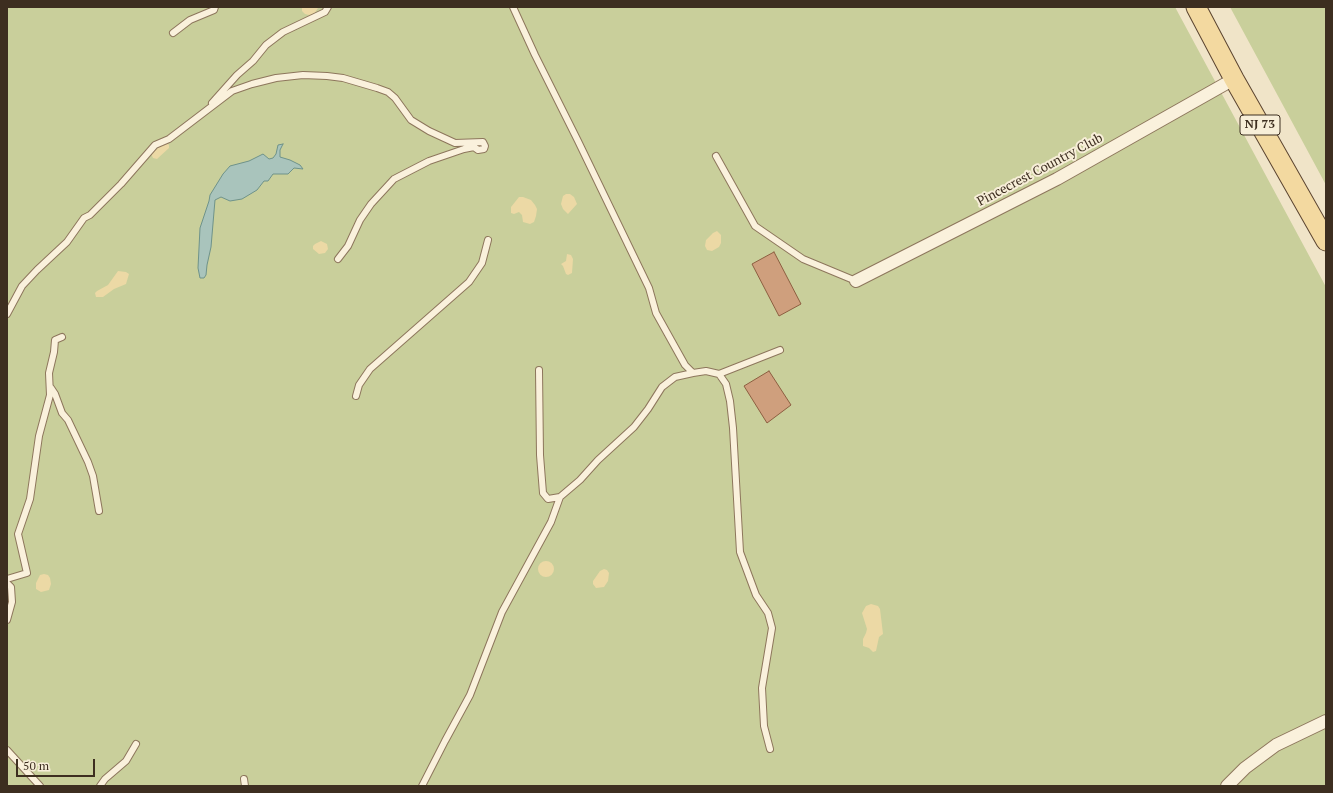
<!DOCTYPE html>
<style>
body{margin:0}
#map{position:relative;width:1333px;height:793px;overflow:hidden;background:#f0e4c8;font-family:"PT Serif",serif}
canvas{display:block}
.frame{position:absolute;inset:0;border:8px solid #3d2e20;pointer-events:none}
.scale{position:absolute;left:16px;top:759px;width:79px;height:18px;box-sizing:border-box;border:2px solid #3d2e20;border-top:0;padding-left:5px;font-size:12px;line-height:14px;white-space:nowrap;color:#3d2e20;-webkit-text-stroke:3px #f7eed8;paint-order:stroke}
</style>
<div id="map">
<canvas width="1333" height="793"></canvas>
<div class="frame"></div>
<div class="scale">50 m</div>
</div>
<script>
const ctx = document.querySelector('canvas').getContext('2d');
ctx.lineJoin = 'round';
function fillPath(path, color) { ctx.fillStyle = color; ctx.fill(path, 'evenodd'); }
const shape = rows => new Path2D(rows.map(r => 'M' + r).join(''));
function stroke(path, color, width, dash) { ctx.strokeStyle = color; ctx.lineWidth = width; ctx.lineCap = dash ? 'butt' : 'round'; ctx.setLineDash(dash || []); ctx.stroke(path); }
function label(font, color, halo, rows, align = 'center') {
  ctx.font = font + ' "PT Serif",serif'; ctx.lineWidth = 4; ctx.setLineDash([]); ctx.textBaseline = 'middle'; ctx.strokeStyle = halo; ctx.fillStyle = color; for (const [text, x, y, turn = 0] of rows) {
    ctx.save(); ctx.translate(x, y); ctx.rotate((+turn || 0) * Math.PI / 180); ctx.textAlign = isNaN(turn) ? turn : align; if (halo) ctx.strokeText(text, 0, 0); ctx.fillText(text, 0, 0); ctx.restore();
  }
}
const green = shape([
 [7,7,1175,7,1326,287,1326,786,7,786],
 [1230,7,1326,7,1326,185]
]);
const sand = shape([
 [302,7,318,7,318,8,314,14,309,15,305,14,302,11],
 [167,143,169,145,169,148,157,159,153,158,151,154,154,151,161,145],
 [566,194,570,194,574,197,577,204,568,214,563,209,561,204,563,196],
 [519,197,523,197,531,200,535,205,537,209,536,216,534,222,530,224,523,222,522,215,519,212,514,214,511,213,511,207],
 [717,231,721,235,721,243,719,247,712,251,707,250,705,246,706,240,713,233],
 [321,241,327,244,328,249,325,253,319,254,313,249,313,246,315,244],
 [567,254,571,255,573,259,572,273,568,275,566,274,563,266,561,264,566,261],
 [118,271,126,272,129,274,126,284,114,289,103,297,96,297,95,293,97,291,108,285],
 '538 569a8 8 0 1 1 16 0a8 8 0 1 1-16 0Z',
 [604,569,607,570,609,573,608,581,604,587,596,588,593,584,593,581,600,571],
 [44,574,48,575,50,578,51,584,49,590,41,592,36,589,36,583,40,575],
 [871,604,878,606,880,609,883,634,879,637,876,651,873,652,869,648,863,646,863,639,866,633,867,629,862,613,866,606]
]);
const water = shape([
 [283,144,280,150,280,157,290,160,300,165,303,169,294,168,288,174,273,174,268,181,264,181,257,190,242,199,230,201,221,197,215,200,211,247,207,265,206,275,204,278,200,278,198,268,200,228,209,201,210,195,223,174,230,166,249,161,263,154,269,159,273,158,276,154,278,145,283,144]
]);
const building = shape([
 [774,252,801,304,779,316,752,264,774,252],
 [769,371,791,405,767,423,744,386,769,371]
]);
const lane = shape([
 [513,7,535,55,578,141,649,288,656,313,685,365,693,373,706,371,719,374,726,384,730,401,733,428,740,552,756,595,768,613,772,628,762,688,764,726,770,749],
 [173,33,190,20,214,10,215,7],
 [212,103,237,75,253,61,266,45,283,32,325,12,328,7],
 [716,156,755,226,803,259,856,281],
 [7,314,22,286,37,270,67,242,84,218,90,215,121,184,155,145,169,139,232,91,252,84,276,78,303,75,327,76,343,78,377,88,388,92,395,98,411,120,429,131,455,143,483,142,485,146,484,149,478,150,474,147,464,149,429,161,394,179,371,204,360,220,348,246,338,259],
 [539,370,540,455,543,493,548,499,560,497,580,480,598,460,634,427,648,409,662,387,675,377,693,373],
 [719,374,780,350],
 [51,388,55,394,62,413,68,420,88,462,93,476,99,511],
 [356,396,359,385,370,369,469,282,482,263,488,240],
 [7,579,27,573,18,534,30,499,39,436,50,395,49,373,54,352,55,340,62,337],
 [7,583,11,587,12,602,7,620],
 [7,750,40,786],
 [244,779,245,786],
 [100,786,105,779,126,761,136,744],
 [422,786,445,741,470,695,502,612,551,522,560,497]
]);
const street = shape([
 [856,281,1057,179,1234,79],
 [1227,786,1245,768,1276,745,1326,721]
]);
const primary = shape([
 [1196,7,1234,79,1326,241]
]);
const shields = [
 [1260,125,40]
];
const shieldNames = [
 ["NJ 73",1260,125]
];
const streetNames = [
 ["Pincecrest Country Club",1040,170,-28]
];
fillPath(green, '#c9cf9b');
fillPath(sand, '#ecd9a5');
fillPath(water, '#a9c4bc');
stroke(water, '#6f938a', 1);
fillPath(building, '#cf9f7d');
stroke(building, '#8d5f41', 1);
stroke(lane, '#8d765c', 8);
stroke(street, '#8d765c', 14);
stroke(primary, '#5b4430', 21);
stroke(lane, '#faf1dc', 6);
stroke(street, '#faf1dc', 12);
stroke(primary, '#f3d9a0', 19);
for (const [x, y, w] of shields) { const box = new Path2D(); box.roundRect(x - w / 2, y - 10, w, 20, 3); ctx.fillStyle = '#f7eed8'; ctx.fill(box); stroke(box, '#3d2e20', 1); }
label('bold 12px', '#3d2e20', null, shieldNames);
label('13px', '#3d2e20', '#f7eed8', streetNames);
</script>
